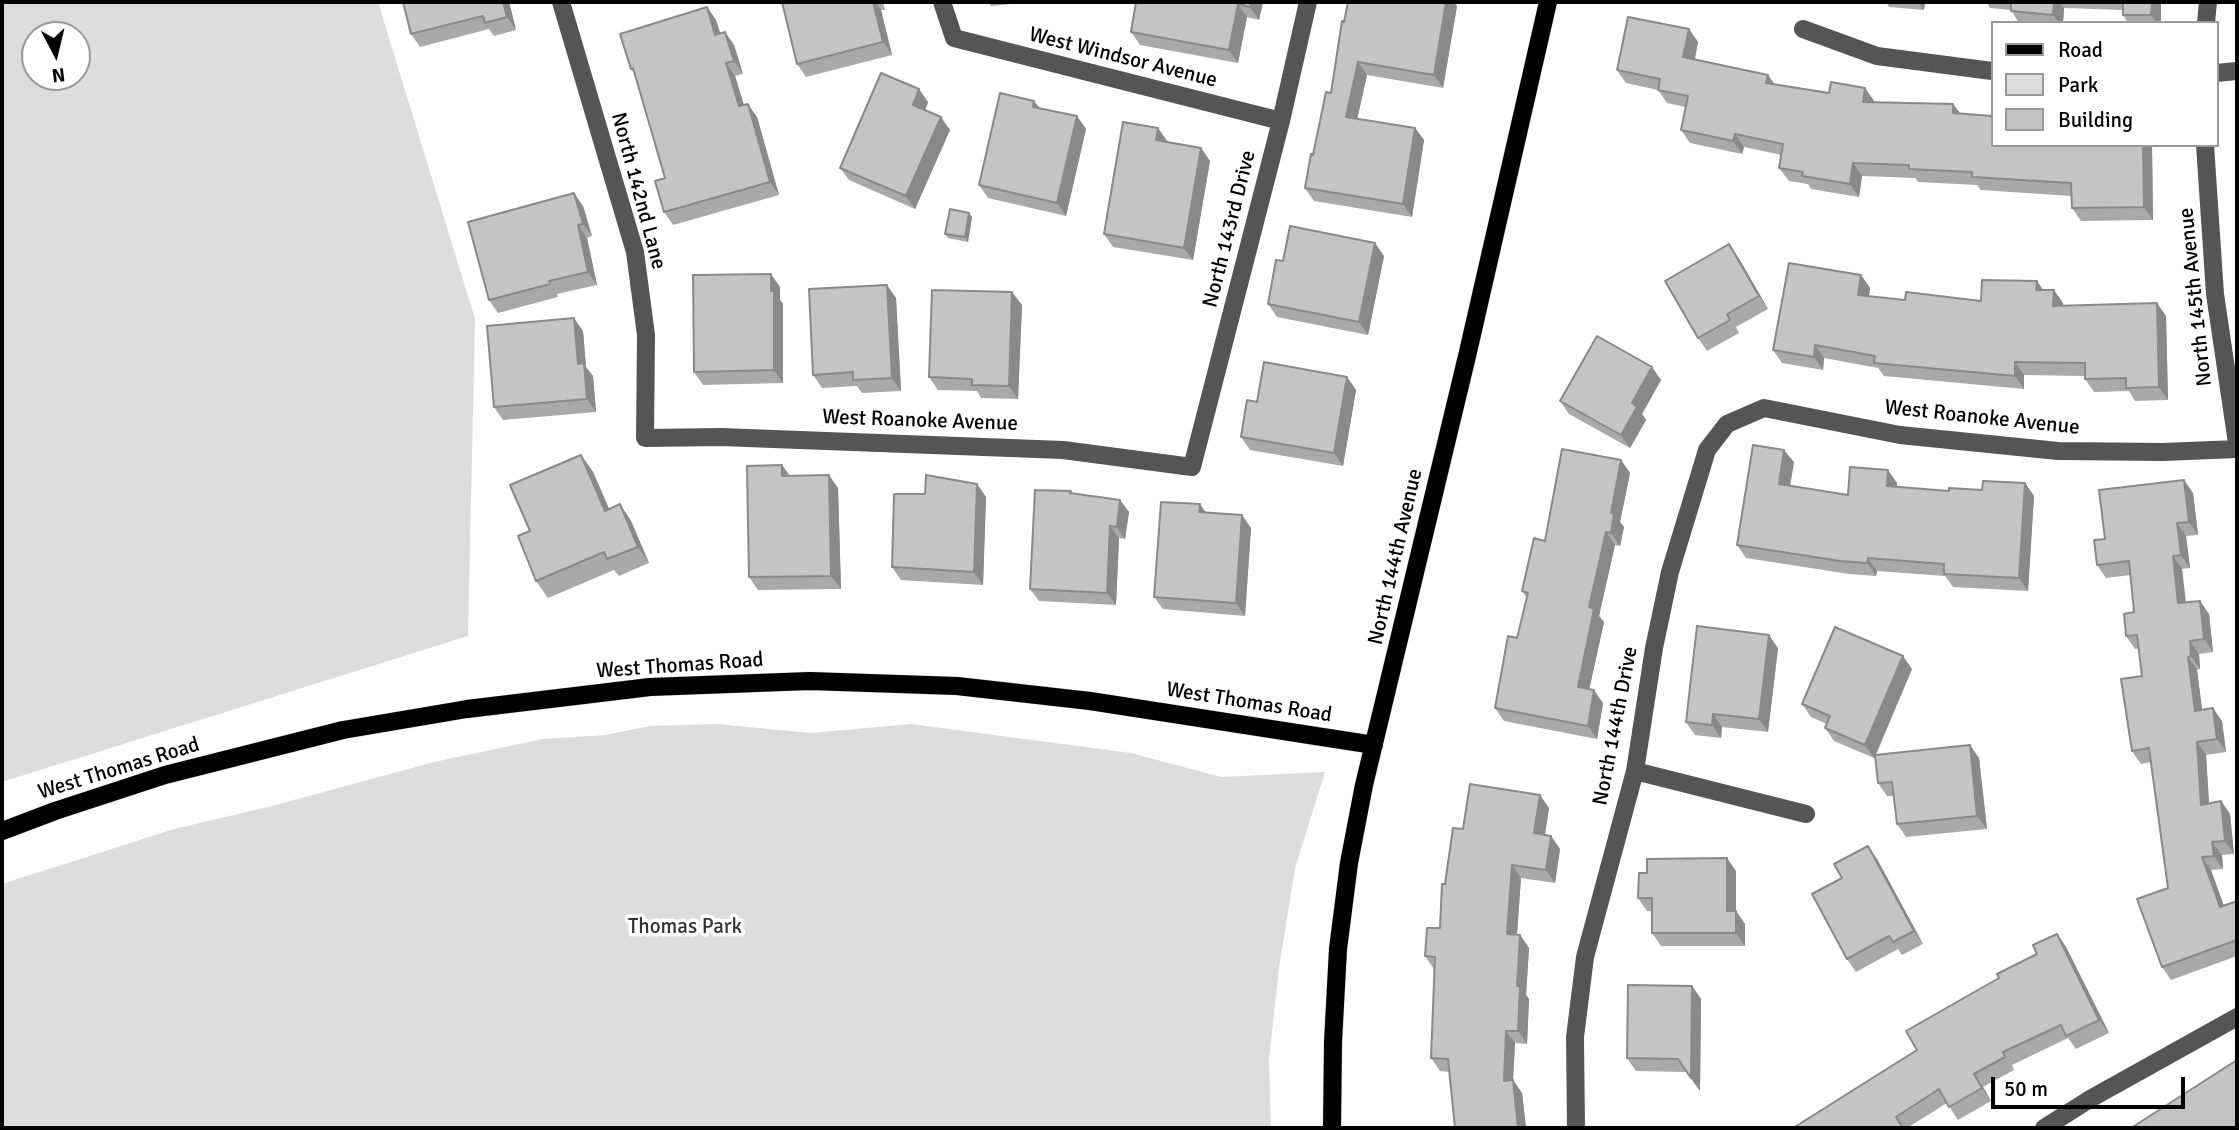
<!DOCTYPE html>
<style>
body{margin:0}
#map{position:relative;width:2239px;height:1130px;overflow:hidden;background:#fff;font-family:Signika,sans-serif}
canvas{display:block}
.frame{position:absolute;inset:0;border:4px solid #000;pointer-events:none}
.legend{position:absolute;left:1991px;top:21px;width:228px;height:126px;box-sizing:border-box;background:#fff;border:2px solid #999;margin:0;padding:9px 12px;list-style:none;font-size:21px;color:#000}
.legend li{display:flex;align-items:center;gap:14px;height:35px}
.legend b{width:35px;border:2px solid #999}
.north{position:absolute;left:21px;top:21px;width:70px;height:70px;box-sizing:border-box;background:#fff;border:2px solid #999;border-radius:50%;rotate:173deg;font-size:19px;font-weight:700;line-height:28px;text-align:center;color:#000}
.north::after{content:'';display:block;margin:auto;width:24px;height:32px;background:#000;clip-path:polygon(50% 0,100% 100%,50% 72%,0 100%)}
.scale{position:absolute;left:1991px;top:1077px;width:194px;height:32px;box-sizing:border-box;border:4px solid #000;border-top:0;padding-left:9px;font-size:21px;line-height:24px;white-space:nowrap;color:#000;-webkit-text-stroke:5px #fff;paint-order:stroke}
</style>
<div id="map">
<canvas width="2239" height="1130"></canvas>
<div class="frame"></div>
<ul class="legend">
<li><b style="height:9px;background:#000"></b>Road</li>
<li><b style="height:19px;background:#dcdcdc"></b>Park</li>
<li><b style="height:19px;background:#c4c4c4"></b>Building</li>
</ul>
<div class="north">N</div>
<div class="scale">50 m</div>
</div>
<script>
const ctx = document.querySelector('canvas').getContext('2d');
ctx.lineJoin = 'round';
function fillPath(path, color) { ctx.fillStyle = color; ctx.fill(path, 'evenodd'); }
const shape = rows => new Path2D(rows.map(r => 'M' + r).join(''));
function stroke(path, color, width, dash) { ctx.strokeStyle = color; ctx.lineWidth = width; ctx.lineCap = dash ? 'butt' : 'round'; ctx.setLineDash(dash || []); ctx.stroke(path); }
function label(font, color, halo, rows, align = 'center') {
  ctx.font = font + ' Signika,sans-serif'; ctx.lineWidth = 7; ctx.setLineDash([]); ctx.textBaseline = 'middle'; ctx.strokeStyle = halo; ctx.fillStyle = color; for (const [text, x, y, turn = 0] of rows) {
    ctx.save(); ctx.translate(x, y); ctx.rotate((+turn || 0) * Math.PI / 180); ctx.textAlign = isNaN(turn) ? turn : align; if (halo) ctx.strokeText(text, 0, 0); ctx.fillText(text, 0, 0); ctx.restore();
  }
}
const green = shape([
 [2,2,378,2,475,319,468,636,2,782],
 [35,35,77,35,77,77,35,77],
 [716,724,811,733,911,724,1131,753,1221,777,1325,772,1295,868,1279,968,1269,1059,1271,1128,2,1128,2,884,174,829,272,806,434,762,543,739,605,735,650,726]
]);
const minor = shape([
 [561,2,635,252,646,335,645,438,721,437,1063,450,1192,467,1281,121,1308,2],
 [942,2,954,38,1281,121],
 [2206,23,2208,2],
 [1803,29,1877,56,1992,71],
 [2216,73,2237,71],
 [2205,145,2215,294,2237,443],
 [1635,771,1806,814],
 [1576,1128,1575,1037,1585,957,1635,771,1654,648,1670,572,1707,450,1727,424,1764,408,1900,435,2058,451,2163,452,2237,449],
 [2044,1128,2090,1099,2237,1017]
]);
const major = shape([
 [2,831,55,811,165,775,343,730,467,709,650,687,810,681,957,686,1090,701,1374,745],
 [1332,1128,1333,1042,1338,949,1349,863,1364,785,1468,352,1548,2]
]);
const wall = shape([
 [509,2,516,30,494,36,489,29,420,47,411,34],
 [782,2,883,2,885,10,881,10,892,55,806,77,797,64],
 [988,2,1031,2,991,6],
 [1136,2,1263,2,1259,20,1247,17,1238,63,1140,45,1131,32],
 [1453,2,1457,6,1443,88,1367,75,1357,119,1415,128,1424,140,1412,217,1314,201,1305,188,1313,155,1331,93,1344,22],
 [1886,2,1925,2,1924,10,1889,7],
 [1973,2,2161,2,2161,23,2128,23,2123,15,2123,10,2064,8,2063,23,2019,23,2011,10,1990,8,1987,3],
 [707,7,716,20,720,33,734,45,743,74,735,76,744,105,757,117,779,195,673,225,664,212,665,178,635,74,631,69],
 [1689,29,1698,42,1695,60,1768,75,1774,84,1829,93,1865,88,1874,101,1874,103,1953,104,1960,114,1992,145,2152,145,2153,220,2081,221,2072,208,2071,196,1981,190,1977,185,1918,182,1915,178,1862,176,1859,197,1811,189,1808,184,1789,181,1779,168,1782,155,1744,147,1742,154,1690,143,1681,130,1686,107,1667,103,1658,90,1626,83,1617,70],
 [928,102,925,110,950,130,915,209,849,180,840,168],
 [1040,108,1077,116,1086,129,1066,216,988,198,979,185],
 [1158,128,1167,141,1167,142,1201,148,1210,161,1193,260,1113,247,1104,234],
 [583,206,592,236,587,238,597,285,557,294,558,297,498,313,489,300],
 [972,217,968,242,948,238,945,234],
 [1384,256,1368,335,1277,317,1268,304,1283,261],
 [1738,257,1768,309,1736,327,1739,333,1707,351,1698,338],
 [1861,275,1870,288,1869,296,1905,300,1981,301,2043,290,2063,303,2063,305,2166,316,2168,400,2135,401,2129,391,2094,392,2085,379,2085,376,2024,375,2024,389,1884,376,1878,368,1824,358,1823,370,1782,363,1773,350],
 [780,287,780,300,783,304,783,383,703,385,694,372],
 [896,298,901,391,862,393,857,386,822,388,813,375],
 [1022,305,1018,399,981,398,977,391,938,390,929,377],
 [583,331,586,367,593,376,596,412,503,420,494,407],
 [1347,377,1356,390,1343,466,1250,450,1241,437],
 [1661,380,1642,414,1646,420,1630,448,1569,414,1560,401],
 [581,455,593,472,609,509,620,504,631,521,649,563,619,576,614,570,548,598,536,581,530,531],
 [1621,460,1630,473,1620,522,1624,527,1620,546,1615,545,1599,616,1604,622,1589,689,1603,703,1597,739,1504,721,1495,708,1517,638,1527,598,1522,591],
 [1794,462,1790,486,1848,495,1897,483,1897,487,1949,491,1982,490,2025,483,2034,496,2028,591,1953,587,1945,576,1877,571,1876,576,1849,574,1746,558,1737,545],
 [782,465,790,476,838,488,841,589,758,590,749,577],
 [977,484,986,497,983,585,901,580,892,567,925,494],
 [1072,493,1120,500,1129,512,1125,539,1119,538,1116,605,1039,601,1030,589],
 [2193,493,2198,535,2186,536,2190,568,2182,569,2186,602,2209,614,2213,652,2199,654,2200,669,2197,670,2202,710,2222,721,2226,752,2206,755,2209,804,2221,801,2230,814,2234,854,2222,855,2223,869,2211,870,2224,906,2237,901,2237,956,2171,980,2162,967,2168,888,2151,762,2141,764,2132,751,2142,676,2139,648,2135,649,2126,636,2134,612,2130,575,2106,578,2097,565,2105,539],
 [1205,513,1251,528,1245,616,1163,609,1154,597],
 [1778,648,1768,732,1722,727,1721,738,1695,735,1686,722],
 [1912,669,1876,755,1979,758,1987,829,1906,837,1897,824,1894,796,1887,796,1878,783,1875,755,1874,758,1834,741,1825,728,1827,724,1811,717,1802,704],
 [1549,808,1545,835,1551,836,1560,849,1555,883,1521,878,1517,935,1520,935,1529,948,1526,995,1529,999,1527,1044,1515,1043,1513,1080,1522,1093,1526,1128,1455,1128,1449,1072,1440,1071,1431,1058,1434,969,1425,956,1440,928,1463,829],
 [1877,859,1923,944,1902,955,1898,949,1856,972,1847,959],
 [1736,871,1736,911,1745,924,1745,946,1661,946,1652,933,1652,911,1647,911,1638,898],
 [2057,934,2066,947,2109,1033,2076,1049,2068,1038,2012,1065,2014,1070,1983,1087,1991,1101,1958,1120,1947,1103,1907,1128,1793,1128,1917,1050,1999,978,2037,954],
 [1692,986,1701,999,1700,1091,1686,1072,1636,1071,1627,1058]
]);
const shadedWall = shape([
 [503,2,509,2,516,30,507,17],
 [873,2,875,2,881,10,892,55,883,42],
 [1251,2,1263,2,1259,20,1250,7],
 [1446,2,1453,2,1457,6,1443,88,1434,75],
 [1919,2,1925,2,1924,10],
 [2054,2,2059,2,2064,8,2063,23,2059,23,2053,15],
 [2152,2,2161,2,2161,23,2157,23,2151,15],
 [1238,4,1247,17,1238,63,1229,50],
 [707,7,716,20,725,48,715,35],
 [1689,29,1698,42,1692,70,1683,57],
 [725,32,734,45,743,74,734,61],
 [1358,62,1367,75,1355,129,1346,117],
 [726,63,735,76,748,119,739,106],
 [1768,75,1777,88,1766,83],
 [1865,88,1874,101,1872,115,1863,102],
 [919,89,928,102,922,118,913,105],
 [1034,101,1044,114,1033,107],
 [748,104,757,117,779,195,770,182],
 [1953,104,1963,117,1953,113],
 [1077,116,1086,129,1066,216,1057,203],
 [941,117,950,130,915,209,906,196],
 [1158,128,1167,141,1165,153,1156,140],
 [1415,128,1424,140,1412,217,1403,204],
 [1735,134,1744,147,1742,154,1733,141],
 [2143,145,2152,145,2153,220,2144,207],
 [1201,148,1210,161,1193,260,1184,248],
 [1853,163,1862,176,1859,197,1850,184],
 [574,193,583,206,592,236,583,224],
 [969,213,972,217,968,242,965,237],
 [578,225,587,238,597,285,588,272],
 [1375,243,1384,256,1368,335,1359,322],
 [1729,244,1738,257,1768,309,1759,296],
 [771,274,780,287,780,300,783,304,783,383,774,370],
 [1861,275,1870,288,1867,308,1858,295],
 [2037,281,2046,294,2036,290],
 [887,285,896,298,901,391,892,378],
 [2054,290,2063,303,2062,319,2053,306],
 [1012,292,1022,305,1018,399,1009,386],
 [2157,303,2166,316,2168,400,2159,387],
 [574,318,583,331,586,367,593,376,596,412,587,399,578,364],
 [1815,345,1824,358,1823,370,1814,357],
 [2015,362,2024,375,2024,389,2015,376],
 [1652,367,1661,380,1642,414,1646,420,1630,448,1621,435,1632,403],
 [1347,377,1356,390,1343,466,1334,453],
 [1784,450,1794,462,1788,497,1779,484],
 [581,455,593,472,617,527,605,511],
 [1621,460,1630,473,1620,522,1624,527,1620,546,1611,533,1611,513],
 [782,465,791,478,782,476],
 [1888,470,1897,483,1896,499,1887,486],
 [829,475,838,488,841,589,831,576],
 [2184,480,2193,493,2198,535,2189,522],
 [2025,483,2034,496,2028,591,2019,578],
 [977,484,986,497,983,585,974,572],
 [1120,500,1129,512,1125,539,1117,527],
 [620,504,631,521,649,563,638,547],
 [1200,504,1209,517,1199,512],
 [1242,515,1251,528,1245,616,1236,603],
 [2177,523,2186,536,2190,568,2181,555],
 [1110,526,1119,538,1116,605,1107,593],
 [1606,532,1615,545,1599,616,1604,622,1587,700,1578,687,1589,607],
 [2173,556,2182,569,2187,616,2178,603],
 [1868,558,1877,571,1876,576,1867,563],
 [2200,601,2209,614,2213,652,2204,639],
 [1769,635,1778,648,1768,732,1759,719],
 [2190,641,2199,654,2200,669,2191,656],
 [1903,656,1912,669,1874,758,1865,745],
 [2188,657,2197,670,2204,724,2195,711],
 [1594,690,1603,703,1597,739,1588,726],
 [2213,708,2222,721,2226,752,2217,739],
 [1713,714,1722,727,1721,738,1712,725],
 [2197,742,2206,755,2210,818,2201,805],
 [1970,745,1979,758,1987,829,1977,816],
 [1540,795,1549,808,1543,846,1534,833],
 [2221,801,2230,814,2234,854,2225,841],
 [1551,836,1560,849,1555,883,1546,870],
 [2212,842,2222,855,2223,869,2214,856],
 [1868,846,1877,859,1923,944,1914,931],
 [2202,857,2211,870,2229,920,2220,907],
 [1727,858,1736,871,1736,911,1745,924,1745,946,1736,933,1727,911],
 [1512,865,1521,878,1516,947,1507,934],
 [2057,934,2066,947,2109,1033,2099,1020],
 [1520,935,1529,948,1526,995,1529,999,1527,1044,1518,1031,1517,986],
 [1692,986,1701,999,1700,1091,1691,1078],
 [1506,1031,1515,1043,1513,1080,1522,1093,1526,1128,1518,1128,1504,1081],
 [1974,1074,1983,1087,1991,1101,1982,1088]
]);
const building = shape([
 [403,2,503,2,507,17,485,23,483,16,411,34,403,2],
 [782,2,873,2,883,42,797,64,782,2],
 [1136,2,1251,2,1250,7,1238,4,1229,50,1131,32,1136,2],
 [1348,2,1446,2,1434,75,1358,62,1346,117,1415,128,1403,204,1305,188,1311,154,1313,155,1326,92,1331,93,1342,21,1344,22,1348,2],
 [2011,2,2054,2,2053,15,2011,11,2011,2],
 [2123,2,2152,2,2151,15,2123,15,2123,2],
 [707,7,715,35,725,32,734,61,726,63,739,106,748,104,770,182,664,212,655,181,665,178,633,68,631,69,620,34,707,7],
 [1628,17,1689,29,1683,57,1768,75,1766,83,1829,93,1831,82,1865,88,1863,102,1953,104,1953,113,1992,116,1992,145,2143,145,2144,207,2072,208,2071,183,1972,177,1972,172,1909,169,1909,165,1853,163,1850,184,1802,176,1803,172,1779,168,1783,144,1735,134,1733,141,1681,130,1688,96,1658,90,1660,79,1617,70,1628,17],
 [881,73,919,89,913,105,941,117,906,196,840,168,881,73],
 [1000,93,1034,101,1033,107,1077,116,1057,203,979,185,1000,93],
 [1123,122,1158,128,1156,140,1201,148,1184,248,1104,234,1123,122],
 [574,193,583,224,578,225,588,272,549,281,550,284,489,300,468,222,574,193],
 [950,209,969,213,965,237,945,234,950,209],
 [1290,226,1375,243,1359,322,1268,304,1276,260,1283,261,1290,226],
 [1729,244,1759,296,1727,314,1730,320,1698,338,1665,281,1729,244],
 [1789,263,1861,275,1858,295,1905,300,1906,292,1981,301,1982,280,2037,281,2036,290,2054,290,2053,306,2157,303,2159,387,2126,388,2126,378,2085,379,2085,363,2015,362,2015,376,1874,363,1875,356,1815,345,1814,357,1773,350,1789,263],
 [771,274,771,291,774,291,774,370,694,372,693,275,771,274],
 [887,285,892,378,853,380,853,372,813,375,809,289,887,285],
 [932,290,1012,292,1009,386,972,385,972,379,929,377,932,290],
 [574,318,578,364,584,363,587,399,494,407,487,326,574,318],
 [1597,336,1652,367,1632,403,1637,407,1621,435,1560,401,1597,336],
 [1264,362,1347,377,1334,453,1241,437,1247,400,1257,402,1264,362],
 [1753,445,1784,450,1779,484,1848,495,1850,467,1888,470,1887,486,1949,491,1949,488,1982,490,1983,481,2025,483,2019,578,1944,574,1944,564,1868,558,1867,563,1840,561,1737,545,1753,445],
 [1562,449,1621,460,1611,513,1614,514,1611,533,1606,532,1589,607,1594,609,1578,687,1594,690,1588,726,1495,708,1508,636,1517,638,1528,593,1522,591,1534,538,1545,541,1562,449],
 [581,455,605,511,620,504,638,547,607,559,604,552,536,581,518,536,530,531,510,485,581,455],
 [782,465,782,476,829,475,831,576,749,577,747,466,782,465],
 [926,475,977,484,974,572,892,567,894,494,925,494,926,475],
 [2184,480,2189,522,2177,523,2181,555,2173,556,2178,603,2200,601,2204,639,2190,641,2191,656,2188,657,2195,711,2213,708,2217,739,2197,742,2201,805,2221,801,2225,841,2212,842,2214,856,2202,857,2220,907,2237,901,2237,940,2162,967,2137,899,2168,888,2149,748,2132,751,2121,679,2142,676,2137,635,2126,636,2124,614,2134,612,2129,561,2097,565,2094,540,2105,539,2099,490,2184,480],
 [1035,490,1071,491,1070,493,1120,500,1117,527,1110,526,1107,593,1030,589,1035,490],
 [1161,502,1200,504,1199,512,1242,515,1236,603,1154,597,1161,502],
 [1697,626,1769,635,1759,719,1713,714,1712,725,1686,722,1697,626],
 [1835,627,1903,656,1865,745,1825,728,1830,716,1802,704,1835,627],
 [1970,745,1977,816,1897,824,1892,782,1878,783,1875,755,1970,745],
 [1470,784,1540,795,1534,833,1551,836,1546,870,1512,865,1507,934,1520,935,1517,986,1520,986,1518,1031,1506,1031,1504,1081,1513,1080,1518,1128,1455,1128,1448,1059,1431,1058,1435,957,1425,956,1427,928,1440,928,1442,884,1445,884,1453,828,1463,829,1470,784],
 [1868,846,1914,931,1893,942,1889,936,1847,959,1812,894,1842,878,1834,864,1868,846],
 [1727,858,1727,911,1736,911,1736,933,1652,933,1652,898,1638,898,1639,873,1647,873,1647,859,1727,858],
 [2057,934,2099,1020,2066,1036,2061,1025,2003,1052,2005,1057,1974,1074,1982,1088,1949,1107,1939,1089,1896,1117,1903,1128,1793,1128,1917,1050,1906,1031,1999,978,1997,974,2037,954,2033,945,2057,934],
 [1628,985,1692,986,1691,1078,1678,1059,1627,1058,1628,985],
 [2237,1060,2237,1128,2131,1128,2237,1060]
]);
const streetNames = [
 ["West Windsor Avenue",1123,58,14],
 ["North 142nd Lane",638,191,75],
 ["North 143rd Drive",1230,229,-76],
 ["North 145th Avenue",2196,297,-96],
 ["West Roanoke Avenue",1982,418,6],
 ["West Roanoke Avenue",920,421,2],
 ["North 144th Avenue",1396,557,-77],
 ["West Thomas Road",680,666,-4],
 ["West Thomas Road",1249,703,9],
 ["North 144th Drive",1616,726,-79],
 ["West Thomas Road",119,769,-17]
];
const parkNames = [
 ["Thomas Park",685,927]
];
fillPath(green, '#dcdcdc');
stroke(major, '#dbdbdb', 19);
stroke(minor, '#555', 18);
stroke(major, '#000', 18);
fillPath(wall, '#a9a9a9');
fillPath(shadedWall, '#898989');
fillPath(building, '#c4c4c4');
stroke(building, '#898989', 2);
label('21px', '#000', '#fff', streetNames);
label('21px', '#333', '#fff', parkNames);
</script>
